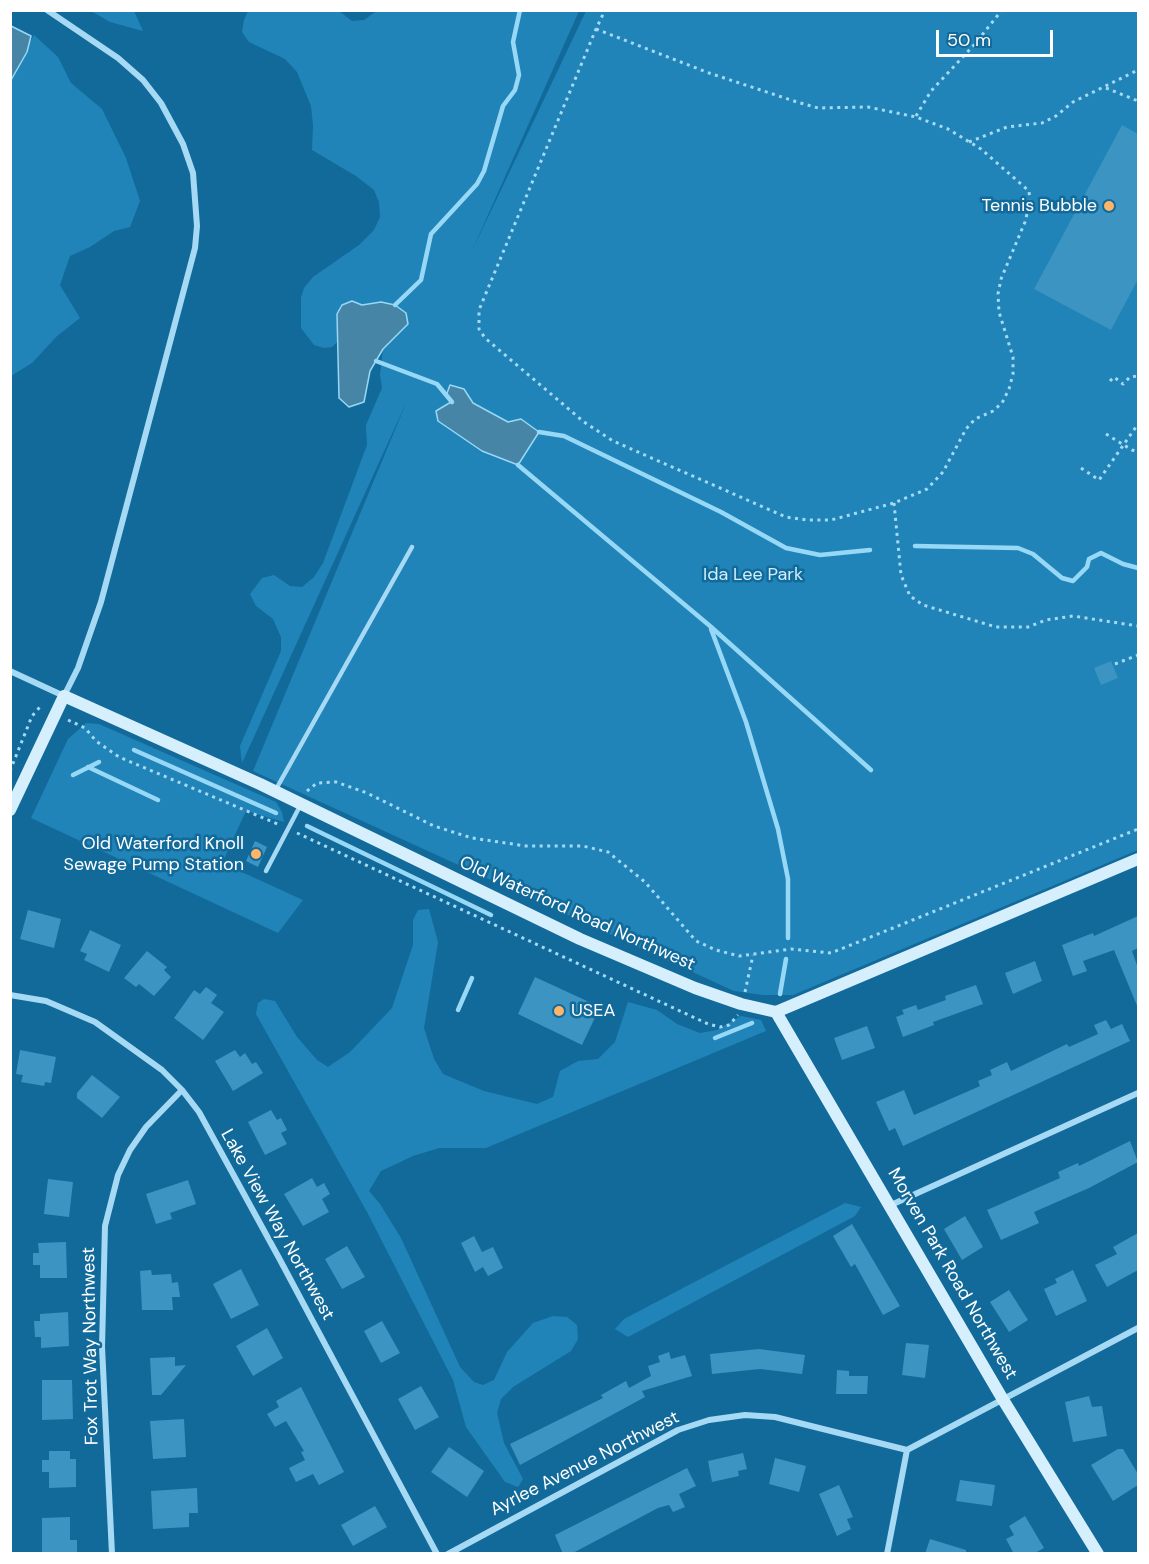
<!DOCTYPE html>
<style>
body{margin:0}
#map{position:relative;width:1149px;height:1564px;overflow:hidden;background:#126a9a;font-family:"DM Sans",sans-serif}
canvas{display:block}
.frame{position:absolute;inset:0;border:12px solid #fff;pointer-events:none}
.scale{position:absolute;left:936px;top:30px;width:117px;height:27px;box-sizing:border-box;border:3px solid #fff;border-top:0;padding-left:8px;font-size:18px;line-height:21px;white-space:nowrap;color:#fff;-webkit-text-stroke:4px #126a9a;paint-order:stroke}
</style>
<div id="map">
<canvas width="1149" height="1564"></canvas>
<div class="frame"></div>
<div class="scale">50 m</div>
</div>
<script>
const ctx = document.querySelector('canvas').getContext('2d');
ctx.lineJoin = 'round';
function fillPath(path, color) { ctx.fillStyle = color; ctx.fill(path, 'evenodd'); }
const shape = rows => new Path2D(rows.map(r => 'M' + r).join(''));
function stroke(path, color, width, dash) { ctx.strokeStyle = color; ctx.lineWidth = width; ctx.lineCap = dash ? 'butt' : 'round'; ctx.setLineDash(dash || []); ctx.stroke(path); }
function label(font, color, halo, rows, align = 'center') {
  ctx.font = font + ' "DM Sans",sans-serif'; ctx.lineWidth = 5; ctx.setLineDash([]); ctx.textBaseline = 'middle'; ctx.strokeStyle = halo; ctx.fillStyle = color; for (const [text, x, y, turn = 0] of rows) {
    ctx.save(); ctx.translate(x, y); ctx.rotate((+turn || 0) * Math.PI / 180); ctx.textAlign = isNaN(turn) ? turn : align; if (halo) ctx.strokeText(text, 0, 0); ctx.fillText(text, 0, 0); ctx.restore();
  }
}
const green = shape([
 [378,10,579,11,471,253,586,11,1138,11,1138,850,793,995,763,995,734,991,253,771,407,401,242,763,240,746,281,651,281,637,273,619,256,606,250,594,262,578,274,575,290,586,302,587,314,577,323,563,367,445,366,425,382,388,380,375,383,349,408,324,381,302,362,305,352,301,337,314,338,341,332,347,324,348,314,345,301,328,301,298,304,288,313,277,359,245,374,230,380,217,379,202,374,190,356,176,312,150,313,125,311,106,297,72,285,59,249,42,242,32,244,20,248,11,339,11,352,21,364,20],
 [91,11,134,11,143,31,110,22],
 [34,35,58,57,71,83,102,109,126,158,140,201,130,227,114,231,90,247,70,256,60,285,80,318,57,336,32,363,11,376,11,77],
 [86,723,99,724,276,802,282,812,284,822,246,811,222,863,303,900,278,933,31,818,68,739],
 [429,909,438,942,424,1028,434,1059,443,1074,484,1091,537,1104,553,1097,560,1071,578,1061,598,1059,615,1042,628,1002,657,1010,677,1024,700,1033,717,1030,741,1016,761,1020,766,1031,486,1148,439,1148,413,1156,381,1171,369,1191,380,1204,401,1238,460,1367,474,1382,483,1385,494,1380,507,1352,533,1323,553,1316,567,1317,577,1325,578,1339,571,1351,513,1387,501,1399,497,1413,504,1443,523,1479,518,1487,505,1482,466,1427,453,1380,367,1212,256,1014,258,1003,264,999,275,1001,297,1037,317,1060,328,1067,350,1052,392,1008,413,945,413,920,418,910],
 [845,1203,861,1207,855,1216,628,1337,615,1329,624,1319]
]);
const water = shape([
 [11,26,31,36,27,52,11,80,11,26],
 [352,301,362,305,381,302,395,305,406,313,408,324,383,349,370,371,364,402,349,407,339,398,337,314,342,305,352,301],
 [450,385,464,389,473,403,508,422,521,419,539,432,518,465,482,451,438,421,436,411,451,402,446,396,450,385]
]);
const stream = shape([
 [395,305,421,280,431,234,477,184,484,171,503,106,515,90,519,75,513,42,520,10],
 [376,361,437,384,452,402],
 [539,432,564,436,721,512,786,548,820,555,870,550],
 [518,465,710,626,871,770],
 [915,546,1018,548,1033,554,1062,578,1073,581,1087,567,1089,559,1101,553,1123,564,1138,568],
 [711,629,746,722,778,829,788,879,788,938],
 [134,750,276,813],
 [88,767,158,800],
 [73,775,99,762],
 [307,826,491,915],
 [780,994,786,959],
 [458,1010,472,978],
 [715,1038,752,1023]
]);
const building = shape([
 [1122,125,1138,134,1138,279,1111,330,1034,289],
 [1111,661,1118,678,1101,685,1094,668],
 [255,841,267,847,258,867,246,861],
 [28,910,61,919,54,948,20,939],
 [1138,916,1138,948,1132,951,1138,968,1138,1008,1114,950,1083,961,1087,971,1073,976,1062,945,1093,933,1094,936],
 [90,930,121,945,109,972,84,960,87,954,80,951],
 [147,951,167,967,164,970,171,977,154,996,139,984,136,987,124,978],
 [1035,961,1042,981,1013,994,1005,973],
 [535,977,600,1007,582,1045,518,1014],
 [976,985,983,1004,933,1022,934,1025,903,1037,896,1017,904,1014,902,1010,916,1005,918,1010,946,1000,945,996],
 [206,987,217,995,211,1003,224,1012,203,1040,174,1018,194,990,200,994],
 [1106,1020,1111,1029,1122,1024,1130,1041,903,1146,895,1128,889,1131,876,1102,904,1090,914,1115,980,1086,978,1081,992,1075,990,1070,1007,1062,1011,1071,1067,1044,1069,1047,1098,1034,1094,1025],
 [867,1026,875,1048,842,1060,834,1038],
 [20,1050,56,1057,51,1083,45,1082,44,1086,21,1082,23,1075,16,1074],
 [235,1050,240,1057,245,1053,252,1064,256,1062,263,1073,233,1091,215,1061],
 [92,1075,120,1097,102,1118,77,1098,77,1093],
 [271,1110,277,1120,281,1118,287,1130,281,1133,287,1144,265,1155,248,1122],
 [1130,1141,1138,1162,1089,1188,1034,1212,1039,1223,1001,1240,987,1210,1060,1178,1058,1172,1078,1163,1079,1166],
 [312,1178,317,1187,324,1183,330,1194,322,1199,329,1212,303,1226,284,1194],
 [48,1179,73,1182,69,1217,44,1214],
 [188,1180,196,1204,170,1213,172,1219,156,1224,146,1194],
 [965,1216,983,1247,962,1260,944,1229],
 [852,1224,900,1306,883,1315,855,1264,851,1267,833,1236],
 [1138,1233,1138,1270,1107,1287,1095,1265,1117,1254,1113,1247],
 [474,1236,482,1252,493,1247,503,1268,488,1276,483,1267,475,1272,461,1243],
 [66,1242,67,1278,40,1278,40,1265,33,1265,33,1253,39,1253,38,1243],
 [347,1246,365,1277,342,1289,325,1259],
 [241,1269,259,1305,231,1319,213,1284],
 [151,1270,152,1275,171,1274,172,1283,178,1282,180,1297,172,1297,173,1310,142,1310,140,1271],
 [1073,1270,1087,1301,1056,1316,1044,1289,1057,1283,1055,1279],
 [1009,1290,1028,1320,1009,1332,990,1302],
 [68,1312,69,1346,41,1348,41,1337,35,1337,34,1321,40,1321,40,1314],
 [382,1321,400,1353,381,1363,364,1331],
 [267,1328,283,1358,253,1376,236,1346],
 [906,1343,929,1345,925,1378,902,1375],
 [759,1349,805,1355,802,1374,760,1369,712,1374,710,1354],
 [669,1352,671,1359,685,1355,692,1376,642,1391,645,1397,520,1465,510,1444,603,1398,601,1395,626,1381,629,1388,651,1376,648,1366,660,1362,658,1356],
 [175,1357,175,1366,186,1365,161,1395,152,1395,150,1358],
 [837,1370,849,1371,849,1376,868,1376,867,1394,836,1394],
 [42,1380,72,1380,73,1419,42,1420],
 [421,1386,439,1417,415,1430,398,1399],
 [301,1387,344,1472,319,1485,313,1474,296,1482,289,1468,305,1460,301,1452,304,1451,286,1421,275,1427,267,1414,279,1407,276,1401],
 [1089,1396,1092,1407,1102,1406,1107,1436,1073,1442,1065,1402],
 [184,1419,186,1457,153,1459,150,1421],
 [449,1447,484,1471,467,1497,431,1472],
 [1118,1449,1123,1449,1138,1474,1138,1485,1113,1501,1091,1465],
 [49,1451,70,1451,70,1459,76,1459,76,1487,49,1488,49,1472,42,1472,42,1460,49,1460],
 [743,1453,747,1469,738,1471,739,1476,712,1482,708,1461],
 [775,1458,806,1466,799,1492,769,1484],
 [687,1468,696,1486,679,1494,685,1507,673,1512,669,1505,658,1508,571,1554,563,1554,555,1535],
 [960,1480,995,1485,992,1506,956,1501],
 [839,1485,853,1517,847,1519,851,1529,837,1536,819,1494],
 [197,1488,198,1513,189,1513,189,1527,153,1529,151,1491],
 [375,1506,387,1527,353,1546,341,1525],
 [1025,1516,1044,1548,1033,1554,1014,1554,1006,1539,1014,1535,1009,1526],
 [70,1517,70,1540,77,1540,77,1554,42,1554,42,1518],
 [930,1539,966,1550,966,1554,925,1554]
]);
const path = shape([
 [596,29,709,73,797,102,818,108,868,107,916,117,948,129,981,149,1029,191,1030,202,1025,222,1001,279,998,294,999,312,1013,357,1013,374,1009,389,1002,403,993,411,975,419,966,429,943,472,927,489,894,503,831,520,807,520,786,517,613,441,584,422,485,338,479,329,479,310,596,29,605,10],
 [1106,88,1138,101],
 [916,116,931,91,974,45,1002,10],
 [969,142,1007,127,1042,123,1056,116,1073,102,1138,70],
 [1110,381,1114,377,1123,384,1130,377,1138,376],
 [1106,434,1132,450,1138,452],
 [1081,468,1099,480,1138,424],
 [894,503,901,575,910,596,923,605,996,627,1028,627,1046,620,1073,616,1138,626],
 [1115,664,1138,655],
 [68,720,85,728,96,741,119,757,280,825],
 [10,771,32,716,40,707,43,708],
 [307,791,317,783,336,782,367,793,434,826,472,838,526,846,583,846,608,852,645,882,696,941,716,950,739,956,791,949,831,953,1138,829],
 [297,833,708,1024,720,1027,729,1025,738,1015],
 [745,992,753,955]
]);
const lane = shape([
 [275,791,412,547],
 [266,871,300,806]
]);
const street = shape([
 [10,671,64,696,78,668,101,602,195,248,197,226,193,173,183,144,161,103,143,80,118,58,47,10],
 [10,995,46,1001,95,1022,162,1070,182,1090,199,1112,279,1258,437,1554],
 [891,1205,1138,1093],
 [112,1554,102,1347,105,1226,118,1175,130,1150,146,1127,182,1090],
 [448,1554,678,1430,709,1420,745,1415,775,1417,907,1450,1138,1328],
 [887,1554,907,1450]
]);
const secondary = shape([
 [10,810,64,696,260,784,580,939,695,988,741,1004,776,1012,1138,859],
 [776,1012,1002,1398,1098,1554]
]);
const markers = [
 [1109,206,6,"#ffb469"],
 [256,854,6,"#ffb469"],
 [559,1011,6,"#ffb469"]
];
const poiNames = [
 ["Tennis Bubble",1097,206],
 ["Old Waterford Knoll",244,844],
 ["Sewage Pump Station",244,865],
 ["USEA",571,1011,"left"]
];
const parkNames = [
 ["Ida Lee Park",753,575]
];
const streetNames = [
 ["Old Waterford Road Northwest",577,914,24],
 ["Lake View Way Northwest",277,1225,61],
 ["Morven Park Road Northwest",952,1274,60],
 ["Fox Trot Way Northwest",91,1346,-91],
 ["Ayrlee Avenue Northwest",585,1464,-27]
];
fillPath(green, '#2184b8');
fillPath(water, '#4785a6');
stroke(water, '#98d8f7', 1.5);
stroke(stream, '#98d8f7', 4.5);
fillPath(building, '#3b94c2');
stroke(path, '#a6d9f4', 3, [3, 4.5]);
stroke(lane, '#a6d9f4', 4.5);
stroke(street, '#a6d9f4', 6);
stroke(secondary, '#d6effd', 12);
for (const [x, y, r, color] of markers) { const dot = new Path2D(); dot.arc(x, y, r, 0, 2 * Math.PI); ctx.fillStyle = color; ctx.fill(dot); stroke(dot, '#126a9a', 2); }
label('18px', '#fff', '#126a9a', poiNames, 'right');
label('18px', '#ceeefd', '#126a9a', parkNames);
label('18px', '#fff', '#126a9a', streetNames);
</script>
